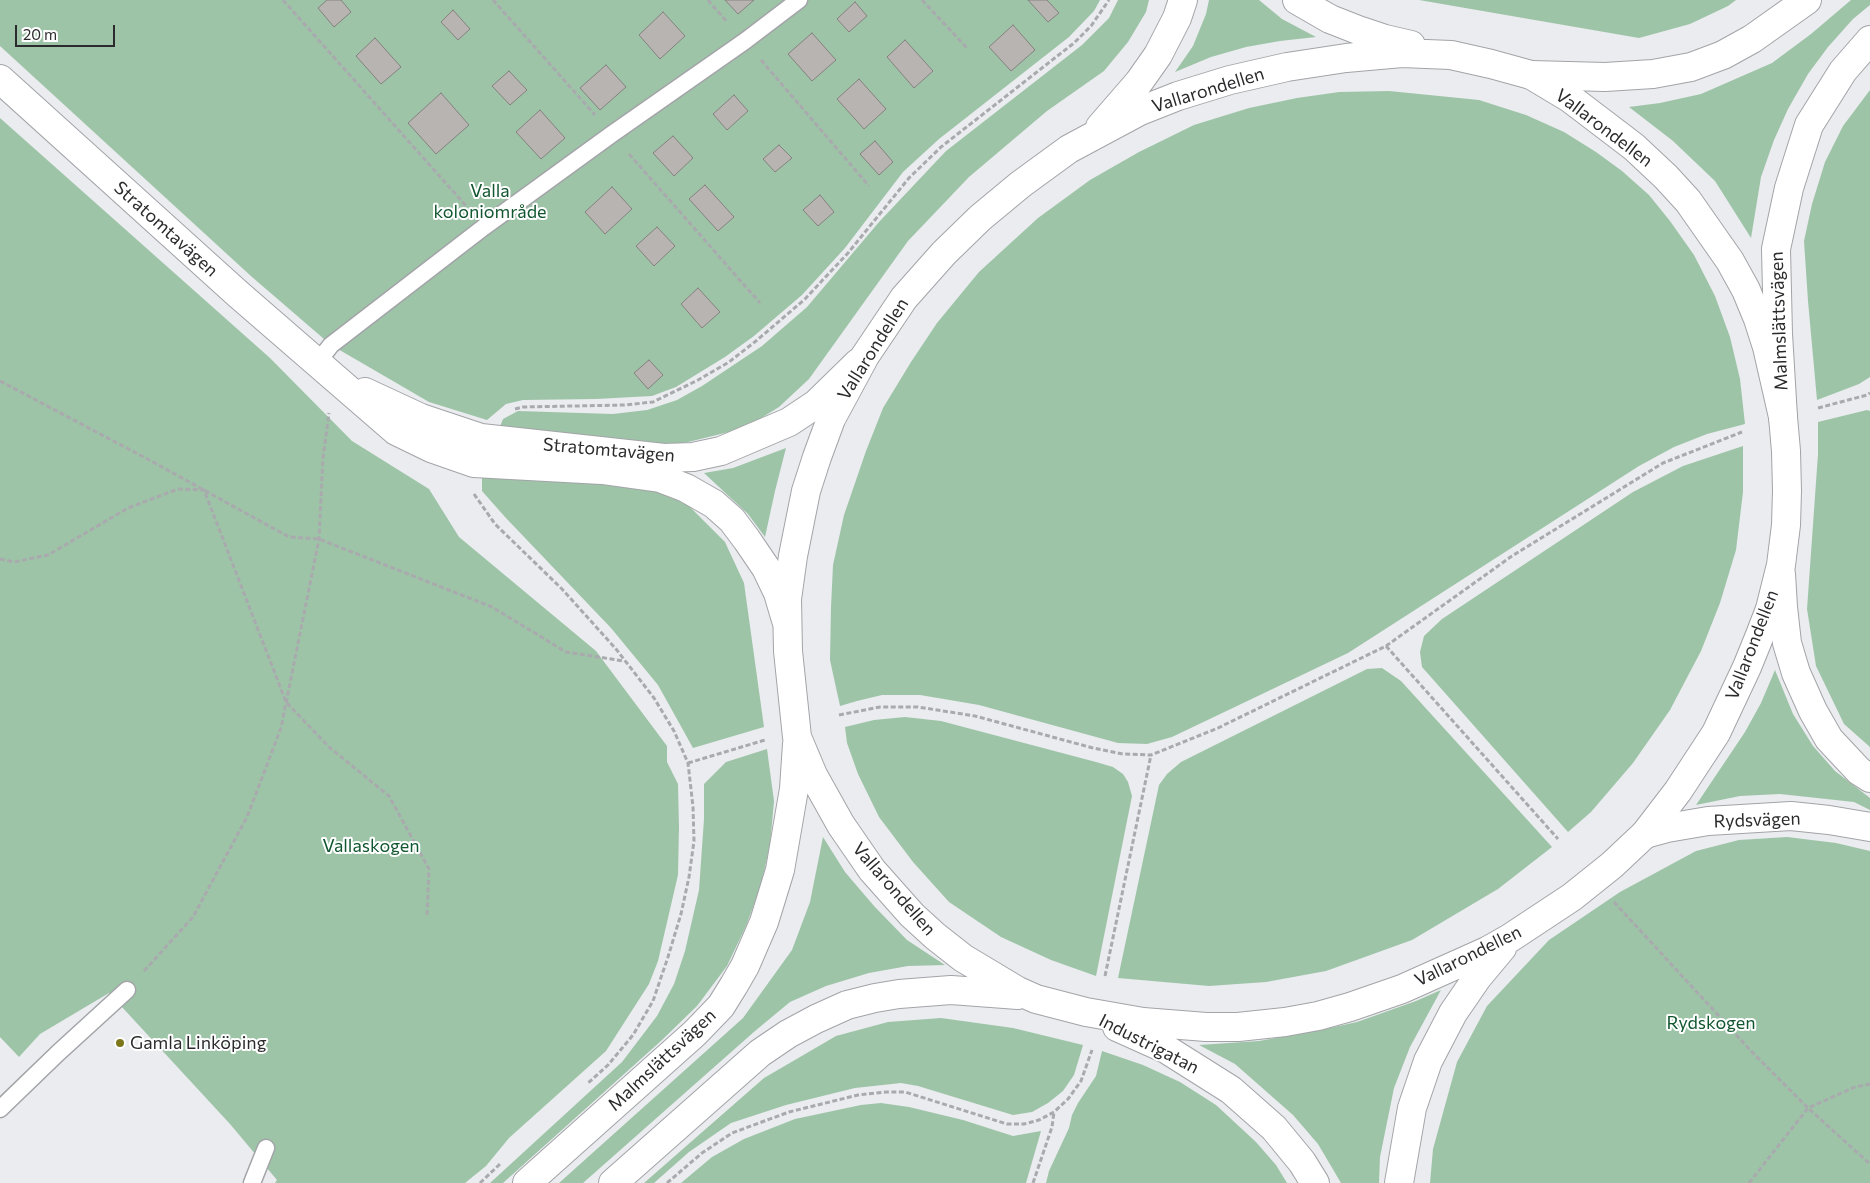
<!DOCTYPE html>
<meta charset="utf-8">
<style>
body{margin:0}
#map{position:relative;width:1870px;height:1183px;overflow:hidden;background:#eaecef;font-family:Commissioner,sans-serif}
canvas{display:block}
.scale{position:absolute;left:15px;top:25px;width:100px;height:22px;box-sizing:border-box;border:2px solid #2b2b2d;border-top:0;padding-left:6px;font-size:15px;line-height:18px;white-space:nowrap;color:#2b2b2d;-webkit-text-stroke:4px #fff;paint-order:stroke}
</style>
<div id="map">
<canvas width="1870" height="1183"></canvas>
<div class="scale">20 m</div>
</div>
<script>
const ctx = document.querySelector('canvas').getContext('2d');
ctx.lineJoin = 'round';
function fillPath(path, color) { ctx.fillStyle = color; ctx.fill(path, 'evenodd'); }
const shape = rows => new Path2D(rows.map(r => 'M' + r).join(''));
function stroke(path, color, width, dash) { ctx.strokeStyle = color; ctx.lineWidth = width; ctx.lineCap = dash ? 'butt' : 'round'; ctx.setLineDash(dash || []); ctx.stroke(path); }
function label(font, color, halo, rows, align = 'center') {
  ctx.font = font + ' Commissioner,sans-serif'; ctx.lineWidth = 4; ctx.setLineDash([]); ctx.textBaseline = 'middle'; ctx.strokeStyle = halo; ctx.fillStyle = color; for (const [text, x, y, turn = 0] of rows) {
    ctx.save(); ctx.translate(x, y); ctx.rotate((+turn || 0) * Math.PI / 180); ctx.textAlign = isNaN(turn) ? turn : align; if (halo) ctx.strokeText(text, 0, 0); ctx.fillText(text, 0, 0); ctx.restore();
  }
}
const green = shape([
 [0,0,1100,0,1094,11,1069,37,939,139,903,172,845,248,802,295,754,336,725,357,676,387,652,396,596,399,523,400,506,404,487,420,429,402,331,345,252,277,0,46],
 [1118,0,1149,0,1146,12,1128,42,1104,71,1047,111,969,177,908,241,809,379,779,407,745,428,680,444,639,442,499,429,503,419,518,411,613,414,647,410,677,400,702,386,762,346,807,307,879,222,946,151,1082,45,1109,18],
 [1209,0,1259,0,1282,19,1316,37,1280,41,1246,47,1211,57,1175,72,1193,46,1206,14],
 [1419,0,1736,0,1728,6,1690,24,1639,38],
 [1851,0,1870,0,1870,5,1853,19,1828,47,1808,74,1788,109,1774,140,1761,177,1751,238,1715,181,1673,141,1629,107,1660,103,1701,94,1772,63,1811,34],
 [1870,90,1870,377,1859,384,1817,400,1808,301,1804,241,1812,204,1825,162,1843,126],
 [1389,91,1479,100,1526,115,1564,132,1596,152,1622,171,1649,195,1670,221,1694,255,1715,296,1730,337,1740,379,1745,424,1707,434,1674,447,1639,466,1348,653,1172,737,1147,744,1118,743,979,705,920,695,882,695,857,701,840,706,830,660,831,607,833,565,844,515,866,451,883,408,911,362,937,323,979,272,1038,218,1090,180,1139,152,1194,125,1249,108,1297,98,1339,92],
 [0,118,270,358,352,441,429,489,459,537,596,651,667,746,667,762,678,784,679,827,678,875,658,961,649,984,606,1051,509,1138,486,1166,465,1183,275,1183,277,1180,230,1124,109,993,40,1034,19,1057,0,1037],
 [1867,410,1870,411,1870,747,1844,724,1816,666,1807,609,1818,454,1818,422],
 [1743,446,1743,492,1736,550,1720,603,1701,651,1670,710,1633,763,1591,812,1568,832,1422,667,1420,652,1424,636,1442,619,1633,492,1683,466],
 [786,448,775,491,765,537,748,514,704,473,733,468],
 [482,473,645,486,688,505,725,542,744,583,764,727,693,748,658,685,611,628,505,517,482,491],
 [1382,668,1401,681,1552,847,1498,889,1412,940,1326,971,1266,982,1209,986,1118,978,1159,785,1167,774,1181,762,1367,669],
 [1775,670,1793,714,1813,746,1835,771,1870,798,1870,810,1854,802,1780,794,1740,796,1696,805,1745,732,1761,703],
 [905,717,941,721,1096,762,1113,767,1123,774,1128,782,1132,796,1096,976,1051,960,1001,937,949,902,913,862,879,817,858,774,847,743,845,727,874,720],
 [767,749,774,801,770,846,760,888,746,926,727,966,697,1006,662,1040,503,1183,490,1183,622,1062,657,1016,674,984,685,951,699,890,704,819,704,784,726,762],
 [823,837,845,872,874,906,907,940,945,965,908,966,869,973,826,986,790,1002,755,1031,583,1183,559,1183,743,1018,792,950,810,902],
 [1787,837,1836,843,1870,851,1870,1183,1430,1183,1433,1149,1457,1062,1487,1006,1549,940,1620,892,1696,851,1739,840],
 [1441,990,1410,1047,1394,1088,1380,1157,1379,1183,1341,1183,1318,1144,1293,1115,1235,1064,1199,1045,1259,1041,1325,1029,1357,1022,1416,1001],
 [941,1018,1013,1028,1083,1045,1074,1075,1063,1091,1048,1103,1032,1112,1013,1115,918,1086,901,1083,855,1088,786,1105,731,1123,689,1152,654,1183,644,1183,764,1078,836,1036,888,1022],
 [1102,1051,1143,1065,1180,1082,1216,1105,1256,1142,1276,1165,1287,1183,1046,1183,1049,1171,1069,1128,1072,1115,1078,1103,1096,1076],
 [881,1103,909,1107,963,1120,1013,1136,1041,1131,1026,1183,681,1183,712,1157,744,1139,795,1119,861,1105]
]);
const building = shape([
 [327,0,341,0,351,12,334,27,318,8,327,0],
 [725,0,754,0,738,14,725,0],
 [1028,0,1047,0,1059,13,1048,22,1028,0],
 [855,2,867,16,849,32,837,19,855,2],
 [453,10,470,29,458,40,441,22,453,10],
 [663,12,685,36,660,59,639,35,663,12],
 [1013,25,1035,50,1011,71,989,47,1013,25],
 [812,33,836,60,812,81,788,54,812,33],
 [375,38,401,67,381,84,356,56,375,38],
 [905,40,933,71,914,88,887,57,905,40],
 [606,65,626,87,600,110,580,88,606,65],
 [509,71,527,90,510,105,492,86,509,71],
 [859,79,886,109,864,129,837,99,859,79],
 [441,93,469,125,436,154,408,123,441,93],
 [734,95,748,111,727,130,713,114,734,95],
 [540,110,565,138,541,159,516,132,540,110],
 [673,136,693,158,674,176,653,153,673,136],
 [875,141,893,162,879,175,860,154,875,141],
 [779,145,792,158,775,172,763,159,779,145],
 [705,185,734,217,718,231,689,199,705,185],
 [612,187,632,209,605,234,585,212,612,187],
 [820,195,834,212,818,226,803,210,820,195],
 [657,227,675,246,654,266,636,246,657,227],
 [698,288,720,312,702,328,681,304,698,288],
 [649,360,663,375,648,389,634,373,649,360]
]);
const path = shape([
 [283,0,467,207],
 [493,0,595,115],
 [708,0,727,22],
 [922,0,967,48],
 [761,60,869,186],
 [629,154,760,303],
 [0,381,153,462,289,537,319,539,492,607,566,652,624,661],
 [1818,408,1867,395,1870,393],
 [515,409,523,407,624,405,653,402,698,380,729,362,756,341,805,299,848,253,909,178,941,147,1074,43,1091,26,1109,0],
 [474,494,495,524,562,589,616,649,654,698,674,731,688,763,693,807,694,841,689,877,681,914,668,957,653,1001,633,1035,608,1065,587,1084],
 [0,559,14,562,48,555,128,508,178,489,204,490,286,702,329,747,389,796,429,869,427,915],
 [1386,646,1558,839],
 [839,715,880,707,918,707,975,716,1093,748,1123,754,1151,755,1218,728,1386,646,1512,556,1663,463,1742,432],
 [688,763,765,740],
 [1614,902,1752,1052,1808,1108,1870,1164],
 [144,971,193,917,247,817,281,728,319,539,323,458,329,413],
 [1105,976,1151,755],
 [480,1183,500,1164],
 [667,1183,702,1153,732,1133,789,1112,858,1095,886,1092,905,1092,1007,1124,1024,1124,1039,1120,1054,1112,1068,1099,1081,1081,1092,1050],
 [1033,1183,1052,1127,1054,1112],
 [1749,1183,1808,1108,1855,1087,1870,1084]
]);
const service = shape([
 [317,363,331,345,484,227,612,134,745,41,799,0],
 [0,1109,58,1053,127,990],
 [252,1183,266,1148]
]);
const minor = shape([
 [0,79,238,294,396,431,431,448,474,463,602,470,660,478,686,488,714,504,732,520,747,540,766,568,778,593,786,620],
 [365,392,421,418,481,438,664,458,693,457,721,451,789,422,816,404,858,363]
]);
const tertiary = shape([
 [1781,574,1783,607,1787,643,1796,673,1813,711,1829,739,1859,771,1870,778],
 [1645,834,1667,828,1708,821,1791,816,1829,820,1870,827]
]);
const secondary = shape([
 [1297,0,1330,19,1358,30,1385,39,1411,45],
 [1402,53,1451,55,1491,64,1531,75,1571,99,1634,147,1666,177,1688,201,1730,261,1746,290,1758,319,1767,347,1783,417,1786,451,1787,491,1786,525,1781,565,1770,609,1760,635,1747,667,1716,733,1678,791,1645,834,1612,865,1572,897,1510,938,1487,951,1402,989,1350,1007,1318,1016,1285,1022,1238,1027,1206,1027,1143,1022,1086,1012,1036,999,1018,991,963,958,935,936,912,915,872,870,841,825,813,775,797,737,788,651,787,599,793,556,806,491,817,457,831,419,865,356,904,298,944,253,980,218,1021,184,1069,149,1140,111,1178,96,1230,80,1287,67,1346,58,1402,53],
 [1100,127,1139,82,1158,55,1177,18,1183,0],
 [1117,1027,1166,1049,1231,1090,1274,1128,1302,1162,1315,1183],
 [527,1183,695,1033,721,1006,734,985,745,966,764,922,780,870,794,789,797,744],
 [613,1183,760,1053,788,1034,816,1019,847,1005,875,998,899,994,951,990,1018,995],
 [1399,1183,1412,1108,1428,1061,1453,1013,1477,978,1502,948]
]);
const motorway = shape([
 [1531,75,1605,77,1653,74,1691,67,1723,55,1752,39,1807,0],
 [1783,417,1778,334,1776,249,1789,188,1809,125,1843,71,1870,40]
]);
const markers = [
 [120,1043,5,"#7d771c"]
];
const streetNames = [
 ["Vallarondellen",1208,90,-17],
 ["Vallarondellen",1604,128,37],
 ["Stratomtavägen",166,229,42],
 ["Malmslättsvägen",1779,321,-92],
 ["Vallarondellen",873,349,-58],
 ["Stratomtavägen",609,450,5],
 ["Vallarondellen",1752,645,-69],
 ["Rydsvägen",1757,820,-2],
 ["Vallarondellen",894,889,49],
 ["Vallarondellen",1468,956,-26],
 ["Industrigatan",1149,1044,27],
 ["Malmslättsvägen",662,1060,-43]
];
const parkNames = [
 ["Valla",490,191],
 ["koloniområde",490,212],
 ["Vallaskogen",371,846],
 ["Rydskogen",1711,1023]
];
const poiNames = [
 ["Gamla Linköping",130,1043]
];
fillPath(green, '#9ec4a8');
fillPath(building, '#b8b4b2');
stroke(building, '#85817f', 1);
stroke(service, '#a3a4a8', 19);
stroke(minor, '#a3a4a8', 30);
stroke(tertiary, '#a3a4a8', 30);
stroke(secondary, '#a3a4a8', 30);
stroke(motorway, '#a3a4a8', 30);
stroke(path, '#a9aaad', 3, [5, 2.5]);
stroke(service, '#fff', 16);
stroke(minor, '#fff', 28);
stroke(tertiary, '#fff', 28);
stroke(secondary, '#fff', 28);
stroke(motorway, '#fff', 28);
for (const [x, y, r, color] of markers) { const dot = new Path2D(); dot.arc(x, y, r, 0, 2 * Math.PI); ctx.fillStyle = color; ctx.fill(dot); stroke(dot, '#fff', 2); }
label('18px', '#2b2b2d', '#fff', streetNames);
label('18px', '#11562f', '#fff', parkNames);
label('18px', '#2b2b2d', '#fff', poiNames, 'left');
</script>
